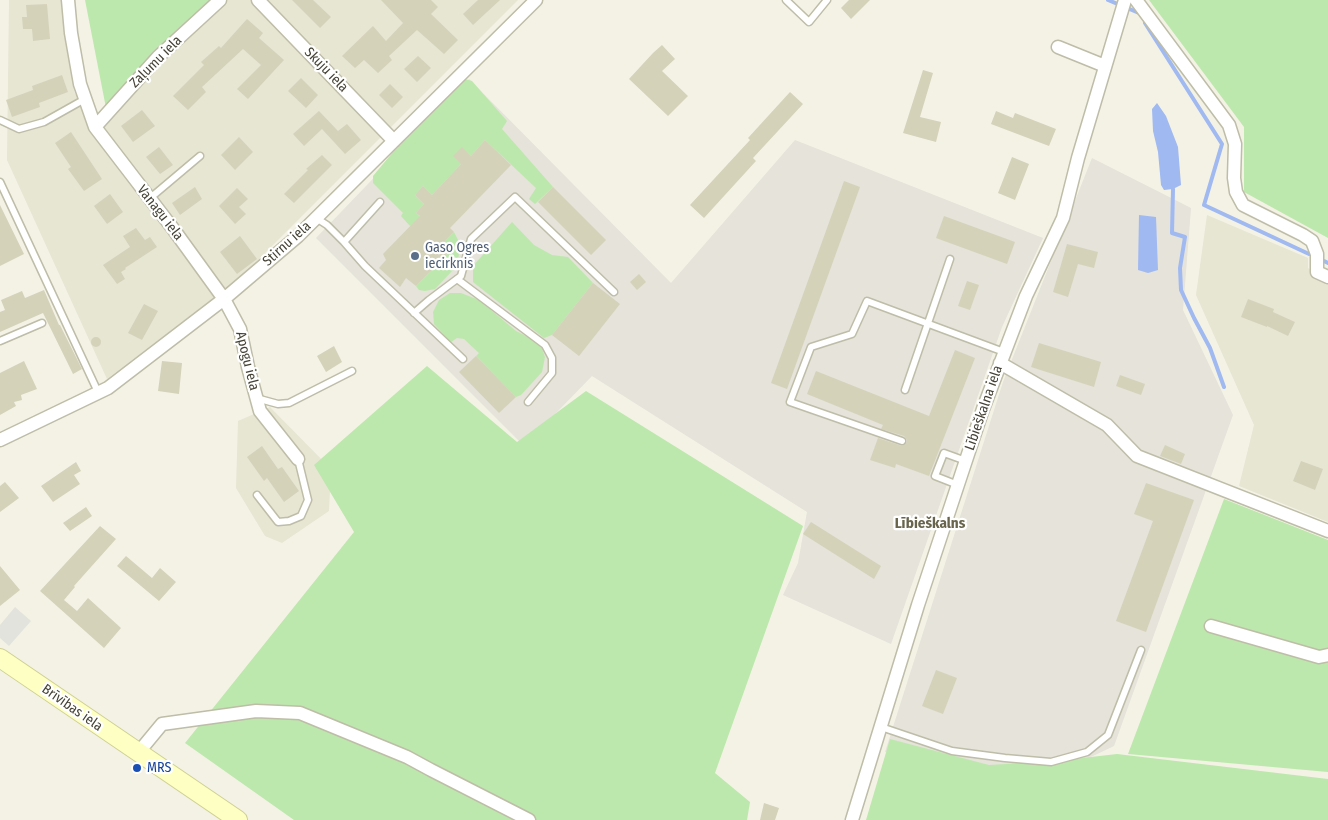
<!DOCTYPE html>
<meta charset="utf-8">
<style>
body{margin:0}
canvas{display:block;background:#f3f2e5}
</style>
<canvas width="1328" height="820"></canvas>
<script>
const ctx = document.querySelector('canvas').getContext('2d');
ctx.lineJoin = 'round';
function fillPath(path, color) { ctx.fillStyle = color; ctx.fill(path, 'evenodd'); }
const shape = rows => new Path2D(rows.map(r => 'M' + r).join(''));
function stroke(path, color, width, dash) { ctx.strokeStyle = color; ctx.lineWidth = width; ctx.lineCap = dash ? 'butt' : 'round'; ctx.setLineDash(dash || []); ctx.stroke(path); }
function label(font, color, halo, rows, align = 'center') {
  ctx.font = font + ' "Fira Sans Condensed",sans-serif'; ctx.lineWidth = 4.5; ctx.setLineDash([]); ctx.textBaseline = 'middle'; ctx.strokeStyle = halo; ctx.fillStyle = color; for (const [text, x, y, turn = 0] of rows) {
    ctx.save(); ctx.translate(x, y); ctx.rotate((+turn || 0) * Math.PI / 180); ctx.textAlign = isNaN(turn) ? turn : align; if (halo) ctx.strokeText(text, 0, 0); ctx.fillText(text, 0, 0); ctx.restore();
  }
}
const residential = shape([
 [9,0,62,0,74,91,95,132,162,61,228,0,518,0,240,278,107,379,7,160],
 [1207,215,1308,258,1308,268,1328,279,1328,522,1239,486,1254,425,1196,295],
 [270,407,331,469,329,511,282,543,265,536,236,488,238,421]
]);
const industrial = shape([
 [469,79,671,283,795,140,1043,238,1002,327,891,644,783,595,798,563,807,512,592,376,524,446,316,238],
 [1092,158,1191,208,1183,310,1233,415,1114,746,1038,782,885,752,1003,382]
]);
const green = shape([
 [85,0,211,0,106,108],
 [1149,0,1328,0,1328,238,1244,192,1244,127],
 [465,79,472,81,507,121,502,129,553,187,535,204,529,199,536,188,485,140,471,156,462,148,461,164,432,195,423,186,415,195,424,204,416,213,423,219,413,224,410,226,401,216,403,213,373,183,373,176,393,152],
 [512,222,534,245,552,255,568,257,593,283,552,335,544,338,473,282,473,266],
 [454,232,458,240,459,253,458,261,453,270,435,289,425,291,419,290,416,286,447,254,439,247],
 [450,293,461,293,479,300,516,331,530,338,541,346,545,357,542,372,521,395,516,397,476,356,479,353,464,339,457,338,451,342,434,324,433,312,439,300],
 [427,366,517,442,586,391,803,526,715,773,750,802,747,820,294,820,185,743,354,532,314,465],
 [1224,499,1328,540,1328,772,1128,754],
 [890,739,989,765,1056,761,1117,754,1328,779,1328,820,866,820]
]);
const parking = shape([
 [15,607,31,621,9,646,0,638,0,625]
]);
const water = shape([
 [1157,103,1166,116,1178,147,1181,185,1173,189,1164,190,1161,185,1158,152,1153,131,1152,109],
 [1139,215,1156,217,1158,270,1148,273,1138,270]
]);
const stream = shape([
 [1108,0,1139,13],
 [1145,23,1222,144,1204,205,1309,254],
 [1173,189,1172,233,1185,237,1180,268,1181,290,1194,318,1210,348,1224,387],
 [1324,261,1328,263]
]);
const building = shape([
 [292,0,313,0,331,17,320,28],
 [381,0,431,0,438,7,431,14,458,40,444,54,417,30,389,56,392,60,378,73,364,60,355,68,342,56,373,26,386,41,403,23],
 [478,0,500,0,473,25,463,14],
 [849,0,870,0,851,19,841,8],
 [47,4,50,39,33,41,32,29,23,29,22,17,27,17,26,5],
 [247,19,263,33,259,38,284,60,248,99,237,89,261,65,243,49,202,87,206,92,188,110,173,96,204,65,201,62,219,46,221,48],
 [662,45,675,59,662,71,688,96,668,116,629,79,653,53],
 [418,56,431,68,417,82,404,69],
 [923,70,933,73,920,117,941,122,936,142,903,133],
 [62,75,68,92,39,103,40,107,12,117,6,100,33,90,32,86],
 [301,78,318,95,306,108,288,91],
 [390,84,403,97,392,108,379,95],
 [790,92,803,104,753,158,756,161,704,218,690,205,750,140,748,138],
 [142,110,155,126,133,142,121,126],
 [319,111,338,131,347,124,361,140,345,154,322,129,304,146,293,134],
 [996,111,1013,118,1015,113,1056,129,1049,146,991,124],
 [71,132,102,179,84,191,68,169,71,167,55,143],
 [239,137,253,152,235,170,221,155],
 [485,140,511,165,450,228,454,232,439,247,447,254,416,286,406,278,400,287,379,268,386,260,383,254,420,216,416,213,424,204,415,195,423,186,432,195,461,164,453,156,462,147,471,156],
 [159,147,173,165,160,174,146,157],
 [322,155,332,165,294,203,284,194,308,170,306,169],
 [1012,157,1029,164,1015,200,998,193],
 [844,181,860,187,787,389,771,383],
 [195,187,202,199,180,215,172,203],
 [553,187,606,240,591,255,538,202],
 [237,188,248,199,239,207,246,214,235,224,219,206],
 [110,194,123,212,107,224,94,206],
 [0,205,24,254,0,266],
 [944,216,1015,242,1007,264,936,238],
 [136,228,145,240,150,237,157,247,125,268,126,269,121,272,125,279,117,284,103,265,130,247,123,236],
 [240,236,257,259,237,274,220,252],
 [1067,244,1098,252,1094,268,1078,264,1068,297,1053,292],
 [639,274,646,282,637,290,630,282],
 [967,281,979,285,970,310,958,306],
 [593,283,620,304,579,356,552,335],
 [44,290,59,325,60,325,82,369,73,374,43,313,0,332,0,312,5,310,1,300,22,291,25,298],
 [1248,299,1274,309,1273,312,1295,322,1288,336,1267,326,1267,327,1241,317],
 [144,304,158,311,142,340,128,333],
 '91 342a5 5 0 1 1 10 0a5 5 0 1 1-10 0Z',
 [1039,343,1101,362,1094,387,1031,367],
 [334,346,342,362,326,372,317,356],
 [955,350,975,358,929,476,896,464,895,468,870,460,878,438,902,446,907,442,907,440,904,436,881,429,883,425,807,394,816,371,929,416],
 [476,356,516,397,499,413,459,372],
 [24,361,37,389,21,395,22,400,14,402,16,406,0,415,0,373],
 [162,361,182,363,179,394,158,391],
 [1120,375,1145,384,1141,395,1116,386],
 [1165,445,1185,454,1181,464,1160,456],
 [262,446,278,469,282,467,299,491,284,502,267,478,264,481,247,457],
 [1301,461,1323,469,1315,490,1293,481],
 [76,462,81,471,74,475,80,484,53,502,41,486],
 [5,482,19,498,0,512,0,486],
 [1146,483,1194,500,1146,632,1116,621,1153,521,1134,514],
 [86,507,92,516,70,531,63,523],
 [811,522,881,566,874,579,803,534],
 [100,526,116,539,74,586,75,587,64,600,77,611,88,598,121,628,104,648,40,591],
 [126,556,152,578,160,568,176,582,159,601,117,566],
 [0,566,20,590,0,606],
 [936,670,957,678,943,714,922,706],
 [764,803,779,808,775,820,760,820]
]);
const service = shape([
 [786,0,809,22,827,0],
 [0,120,19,129,44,122,85,99],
 [0,182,98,392],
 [149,199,200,156],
 [316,218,327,225,344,242,380,202],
 [344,242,365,266,463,359],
 [457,279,545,345,552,358,552,373,528,402],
 [414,313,429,300,461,276,471,239,515,197,614,292],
 [0,341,42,323],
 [905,390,950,259],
 [256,398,278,404,289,403,352,371],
 [902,441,790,402,811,347,852,334,867,301,1004,352],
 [958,485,935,476,944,453,966,461],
 [257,495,278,522,289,521,301,516,308,500,298,459],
 [881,727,952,751,1005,758,1051,762,1087,752,1108,735,1141,650]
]);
const minor = shape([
 [68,0,71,33,80,84,95,127,174,230,224,299,240,329,248,367,260,411,298,459],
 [258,0,394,141],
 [1136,0,1229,125,1235,144,1234,178,1236,192,1243,205,1303,235,1312,241,1317,254,1317,272,1328,277],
 [1058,47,1105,66],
 [95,127,158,57,220,0],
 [1000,363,1107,425,1137,456,1328,531],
 [0,440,108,388,224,299,298,236,536,0],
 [1211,626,1319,657,1328,655],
 [138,753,162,724,256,711,300,713,407,757,431,770,529,820],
 [852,820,918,605,983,409,1026,296,1063,218,1078,158,1125,0]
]);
const secondary = shape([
 [0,658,238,820]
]);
const markers = [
 [415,256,5,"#5c6f8a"],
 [137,768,5,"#1a4fb4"]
];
const streetNames = [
 ["Zaļumu iela",156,62,-45],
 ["Skuju iela",326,70,46],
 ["Vanagu iela",160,213,52],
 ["Stirnu iela",287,244,-42],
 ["Apogu iela",247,361,76],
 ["Lībieškalna iela",984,408,-71],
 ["Brīvības iela",72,708,35]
];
const serviceNames = [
 ["Gaso Ogres",425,248],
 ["iecirknis",425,264]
];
const transitNames = [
 ["MRS",147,768]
];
const neighbourhoodNames = [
 ["Lībieškalns",930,524]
];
fillPath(residential, '#e7e6d3');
fillPath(industrial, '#e5e3da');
fillPath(green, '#bde8ad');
fillPath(parking, '#e3e3dd');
fillPath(water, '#a0b9f1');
stroke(stream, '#a0b9f1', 4);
fillPath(building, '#d5d2ba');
stroke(service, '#bebda8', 9);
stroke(minor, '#bebda8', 15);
stroke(secondary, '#cfd092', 20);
stroke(service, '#fff', 6);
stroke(minor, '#fff', 12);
stroke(secondary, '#fdffc3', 18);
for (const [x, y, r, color] of markers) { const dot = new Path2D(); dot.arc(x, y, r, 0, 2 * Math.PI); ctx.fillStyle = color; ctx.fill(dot); stroke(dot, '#fff', 2); }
label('14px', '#454335', '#fff', streetNames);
label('14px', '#4e5e75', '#fff', serviceNames, 'left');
label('14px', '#164399', '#fff', transitNames, 'left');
label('bold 15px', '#68654c', '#fff', neighbourhoodNames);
</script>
